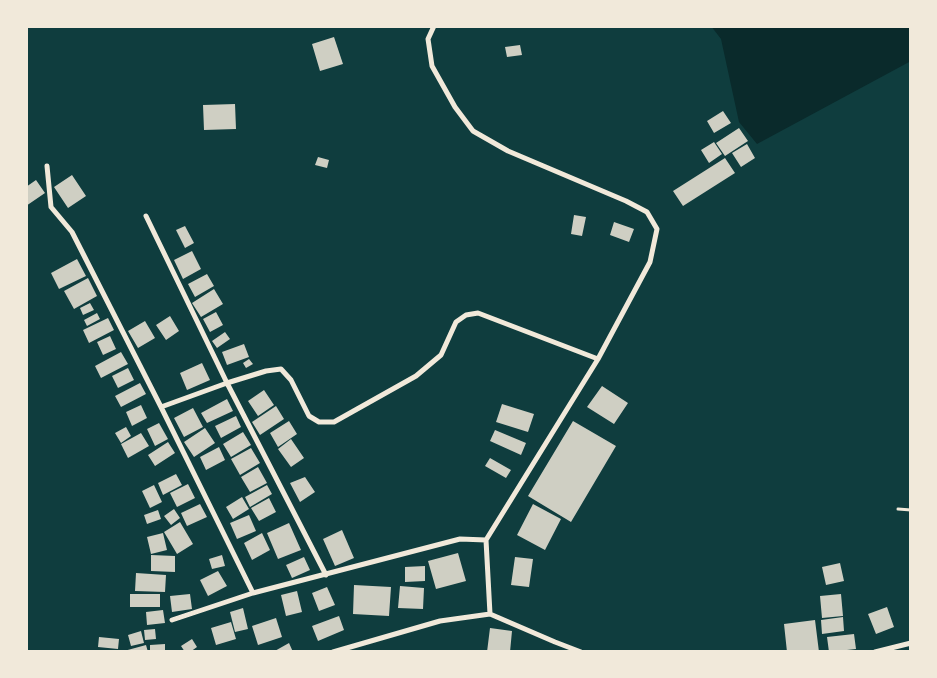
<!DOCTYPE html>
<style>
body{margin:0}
#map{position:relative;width:937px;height:678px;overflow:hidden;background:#0f3d3e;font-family:"PT Sans Narrow",sans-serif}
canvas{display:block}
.frame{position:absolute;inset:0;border:28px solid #f1e9da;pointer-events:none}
</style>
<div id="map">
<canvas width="937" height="678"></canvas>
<div class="frame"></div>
</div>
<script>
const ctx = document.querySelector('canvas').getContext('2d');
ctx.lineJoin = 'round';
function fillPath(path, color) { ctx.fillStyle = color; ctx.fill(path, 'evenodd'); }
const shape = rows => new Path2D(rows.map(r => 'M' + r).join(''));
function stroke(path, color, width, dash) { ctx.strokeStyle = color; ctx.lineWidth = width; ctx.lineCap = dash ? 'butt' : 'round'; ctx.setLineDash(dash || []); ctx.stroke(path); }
const water = shape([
 [711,26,911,26,911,61,757,144,739,122,721,39]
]);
const building = shape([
 [334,37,343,64,320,71,312,44],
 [520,45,522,55,507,57,505,47],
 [235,104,236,129,204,130,203,105],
 [723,111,731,123,714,133,707,121],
 [739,128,748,141,725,156,716,143],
 [714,142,722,154,709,163,701,150],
 [747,144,755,158,741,167,732,153],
 [318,157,329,160,327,168,315,165],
 [725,158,735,173,683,206,673,191],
 [72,175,86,196,68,208,54,187],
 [36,180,45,193,26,206,26,187],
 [574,215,586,217,582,236,571,234],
 [614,222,634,229,629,242,610,235],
 [185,226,194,243,185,248,176,230],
 [192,251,201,269,183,279,174,260],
 [77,259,86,276,59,289,51,273],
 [207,274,214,286,195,297,188,284],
 [88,278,97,296,74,309,64,291],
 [214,289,223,304,201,317,192,303],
 [90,303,94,310,83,315,80,308],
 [216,312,223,325,210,332,203,319],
 [97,313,100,319,87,326,84,320],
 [170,316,179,331,166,340,156,325],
 [108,318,114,330,89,343,83,330],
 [145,321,155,338,138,348,128,331],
 [225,332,230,339,217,348,212,341],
 [110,336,116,349,103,355,97,342],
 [244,344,249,357,227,365,222,352],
 [121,352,128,364,101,378,95,366],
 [249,359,253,364,246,368,243,363],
 [202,363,210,380,187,390,180,373],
 [128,368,134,380,118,388,112,376],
 [140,383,146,394,121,407,115,396],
 [602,386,628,403,614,424,587,407],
 [264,390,274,405,258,416,248,401],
 [227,399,233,411,207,423,201,413],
 [502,404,534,414,528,432,496,422],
 [141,405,147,418,132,426,126,412],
 [276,406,284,419,260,435,252,422],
 [193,408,203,427,184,437,174,418],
 [236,416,241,427,221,438,215,426],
 [289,421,297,434,278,447,270,433],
 [573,421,616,446,571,522,528,496],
 [159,423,168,439,155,446,147,429],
 [126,427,131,436,121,443,115,433],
 [205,428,215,443,194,457,184,442],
 [495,430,526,443,521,455,490,441],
 [243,432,251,445,231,457,223,444],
 [141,433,149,446,128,458,121,444],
 [291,439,304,458,291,467,278,449],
 [168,442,175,453,155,466,148,455],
 [219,447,225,460,206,470,200,457],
 [251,448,260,463,240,475,231,459],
 [490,458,511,470,506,478,485,466],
 [258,467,267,483,250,492,241,477],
 [176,474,182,485,163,495,158,483],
 [305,477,315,492,300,502,290,483],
 [188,484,195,498,177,507,170,493],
 [154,485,162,502,150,508,142,491],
 [267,485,272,494,250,507,245,497],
 [242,497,249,509,233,519,226,507],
 [269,498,276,512,259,521,251,508],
 [200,504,207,517,187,526,181,513],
 [533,504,561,519,545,550,517,535],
 [174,509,180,518,171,525,164,516],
 [158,510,161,519,147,524,144,515],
 [249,515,256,531,237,539,230,523],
 [180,522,193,544,177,554,164,532],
 [289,523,301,550,278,559,267,533],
 [342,530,354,558,335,566,323,539],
 [163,533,167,550,151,554,147,537],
 [262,533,270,550,252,560,244,543],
 [458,553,466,581,436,589,428,561],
 [151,555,175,556,175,572,151,571],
 [222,555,225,566,212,569,209,559],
 [304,557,310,570,292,578,286,565],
 [515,557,533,559,529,587,511,585],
 [840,563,844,581,826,585,822,567],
 [425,566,425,581,405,582,405,567],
 [218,571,227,586,208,596,200,580],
 [136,573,166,575,165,592,135,591],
 [354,585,391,587,389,616,353,614],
 [400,586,424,588,423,609,398,608],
 [327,587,335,605,319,611,312,593],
 [297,591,302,612,286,616,281,595],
 [130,594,160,594,160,607,130,607],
 [190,594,192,609,172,612,170,596],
 [841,594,843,616,822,618,820,596],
 [887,607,894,627,876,634,868,614],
 [243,608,248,629,235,632,230,612],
 [163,610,165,623,147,625,146,612],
 [339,616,344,630,318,641,312,626],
 [843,617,844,631,822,634,821,620],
 [276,618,282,637,258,645,252,626],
 [815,620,819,652,787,652,784,624],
 [231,622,236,639,216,645,211,628],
 [490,628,512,631,510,652,487,652],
 [155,629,156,639,145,640,144,630],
 [141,631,144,643,131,646,128,635],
 [854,634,856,649,829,652,827,637],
 [99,637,119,639,118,649,98,647],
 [192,639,197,647,190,652,185,652,181,646],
 [289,643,293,652,273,652],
 [165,644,165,652,150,652,150,645],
 [146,645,148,652,124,652,124,651]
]);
const path = shape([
 [898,509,911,510]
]);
const minor = shape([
 [434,26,428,39,432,66,455,107,473,131,508,151,626,201,647,212,657,229,650,262,598,359,486,540,490,614],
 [47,166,51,207,72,232,161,407,253,593],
 [146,216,227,383,326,575],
 [161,407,227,383,266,371,281,369,291,380,309,416,319,422,334,422,416,376,441,355,456,322,466,315,478,313,598,359],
 [172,620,253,593,460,539,486,540],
 [333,652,440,621,490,614,555,642,581,652],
 [875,652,911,643]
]);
fillPath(water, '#0a2a2b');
fillPath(building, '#cfcfc3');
stroke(path, '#f1e9da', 3);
stroke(minor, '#f1e9da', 5);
</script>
